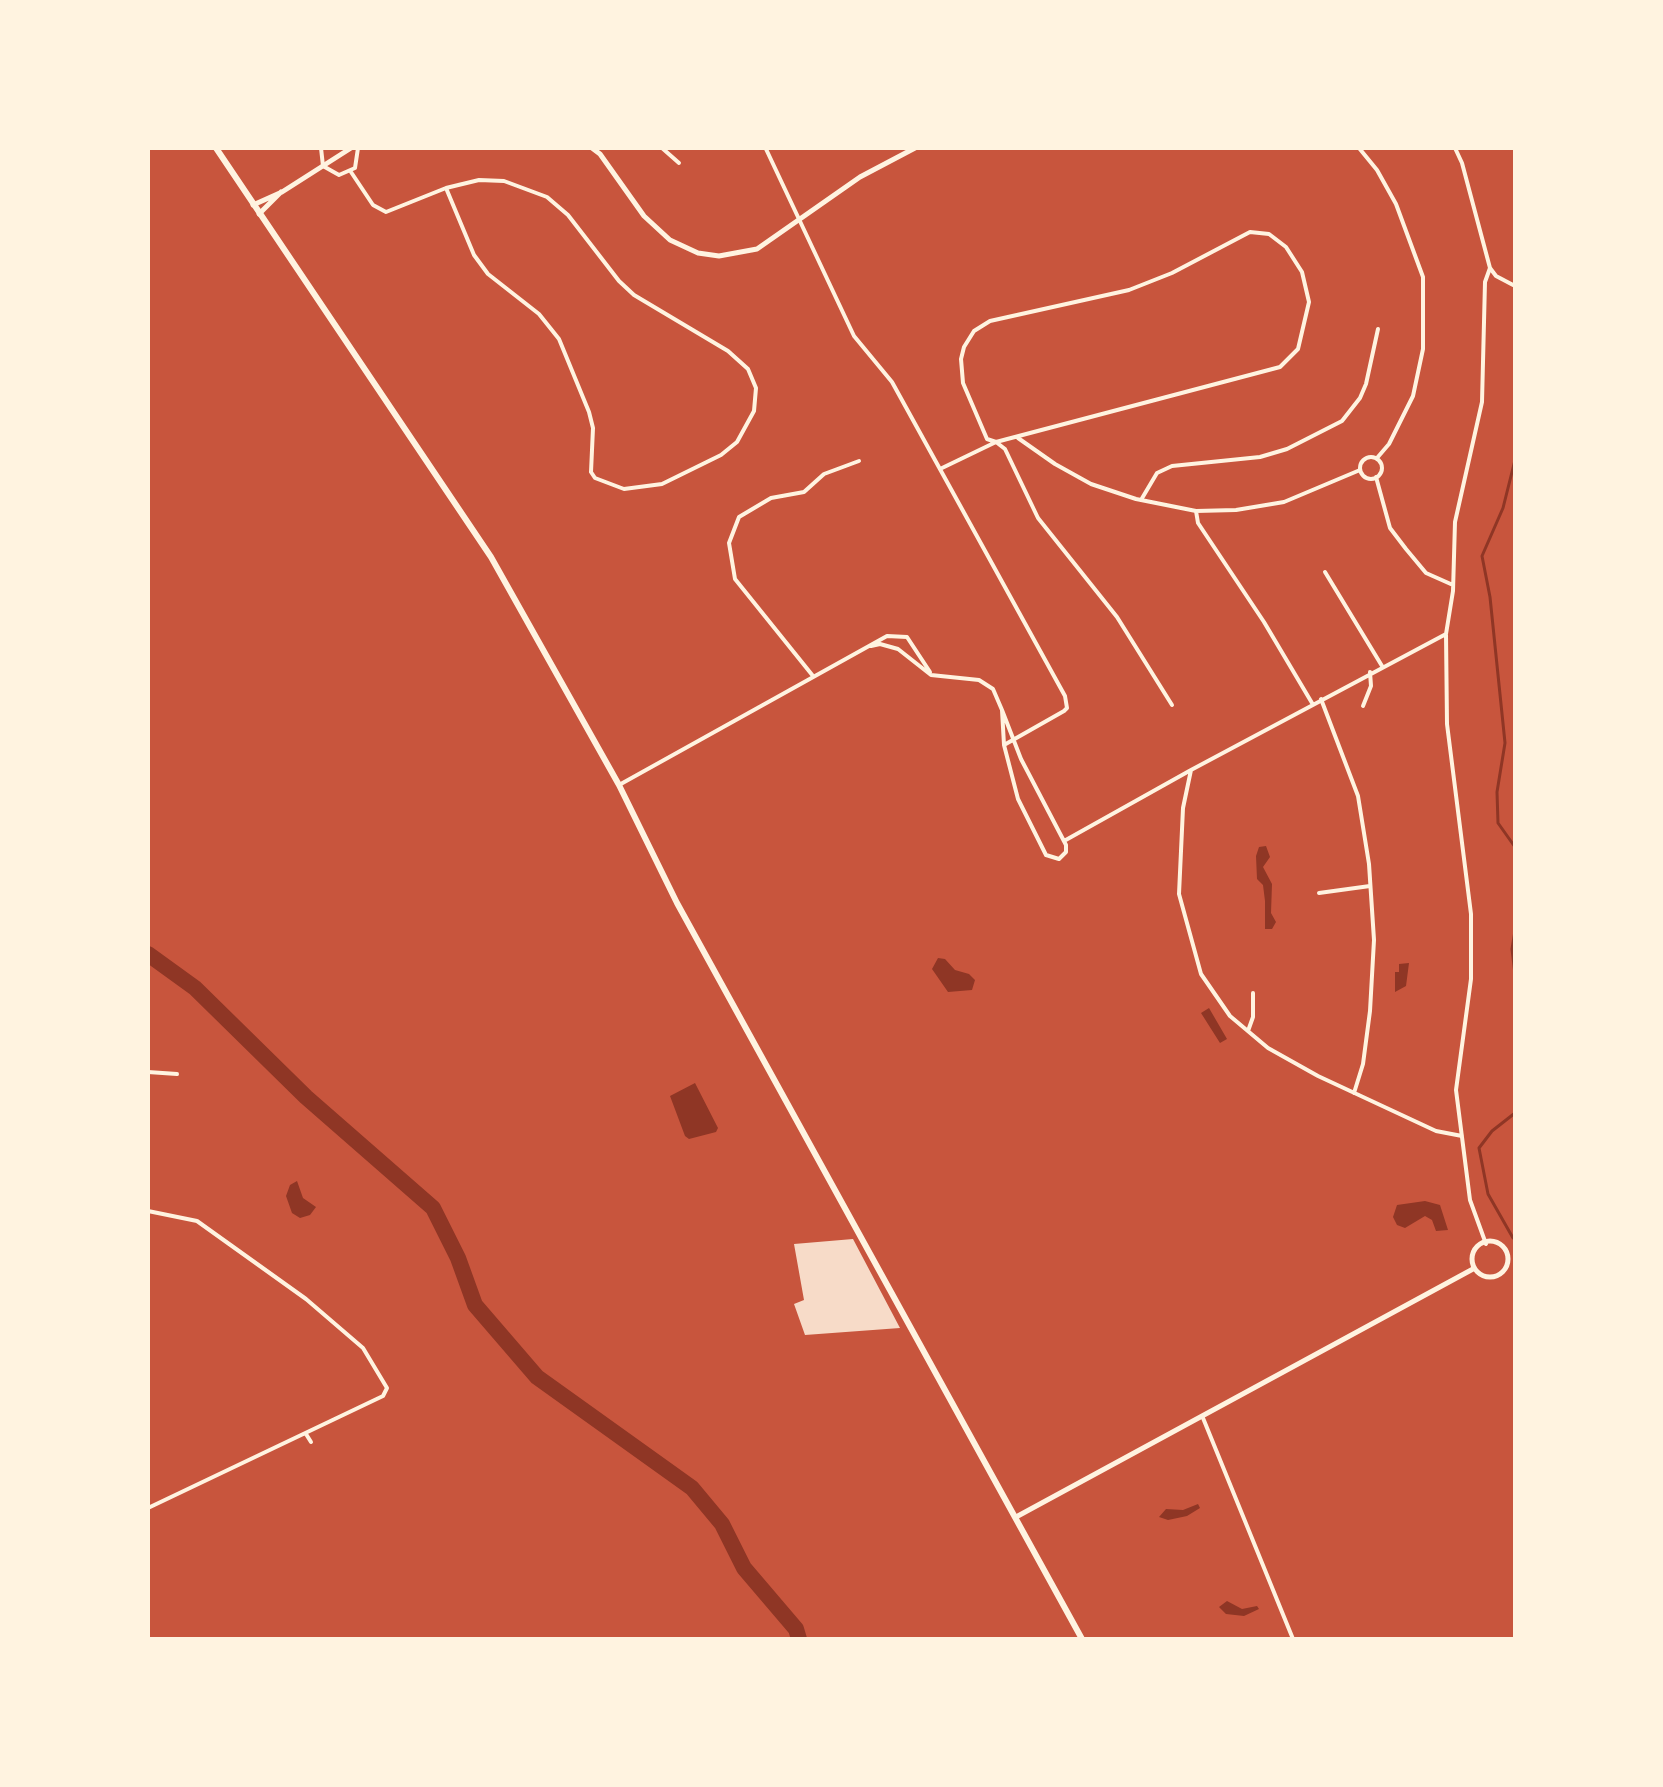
<!DOCTYPE html>
<style>
body{margin:0}
#map{position:relative;width:1663px;height:1787px;overflow:hidden;background:#c8553d;font-family:"Archivo Narrow",sans-serif}
canvas{display:block}
.frame{position:absolute;inset:0;border:150px solid #fff3e0;pointer-events:none}
</style>
<div id="map">
<canvas width="1663" height="1787"></canvas>
<div class="frame"></div>
</div>
<script>
const ctx = document.querySelector('canvas').getContext('2d');
ctx.lineJoin = 'round';
function fillPath(path, color) { ctx.fillStyle = color; ctx.fill(path, 'evenodd'); }
const shape = rows => new Path2D(rows.map(r => 'M' + r).join(''));
function stroke(path, color, width, dash) { ctx.strokeStyle = color; ctx.lineWidth = width; ctx.lineCap = dash ? 'butt' : 'round'; ctx.setLineDash(dash || []); ctx.stroke(path); }
const water = shape([
 [1266,846,1270,857,1263,867,1272,884,1271,913,1276,922,1272,929,1265,929,1265,901,1263,885,1257,879,1256,856,1259,847],
 [938,958,945,959,955,970,969,974,975,980,972,990,948,992,932,969],
 [1409,963,1406,986,1395,992,1395,972,1399,972,1399,964],
 [1209,1008,1227,1039,1220,1043,1201,1013],
 [695,1083,718,1128,716,1132,689,1139,685,1136,670,1096],
 [297,1181,303,1198,316,1207,310,1215,300,1218,292,1213,286,1196,290,1185],
 [1425,1201,1440,1205,1448,1230,1436,1231,1432,1220,1425,1216,1405,1228,1397,1225,1393,1217,1397,1205],
 [1198,1504,1200,1508,1187,1516,1168,1520,1159,1517,1166,1509,1183,1510],
 [1227,1601,1242,1609,1257,1606,1259,1609,1244,1616,1226,1614,1219,1607]
]);
const stream = shape([
 [1515,460,1503,508,1482,556,1490,597,1505,743,1497,792,1498,823,1515,847],
 [1515,931,1512,949,1515,974],
 [1513,1238,1488,1194,1479,1148,1492,1131,1515,1113]
]);
const river = shape([
 [148,954,195,988,306,1097,433,1208,458,1258,475,1305,537,1377,692,1488,722,1524,744,1568,796,1629,799,1639]
]);
const building = shape([
 [853,1239,900,1328,805,1335,794,1304,804,1300,794,1244]
]);
const minor = shape([
 [321,148,323,166,339,175,355,168,358,148],
 [662,148,679,163],
 [1359,148,1377,170,1396,204,1423,277,1423,349,1413,396,1389,444,1377,458],
 [1455,148,1462,163,1490,268,1496,276,1515,286],
 [766,149,854,336,892,382,1065,696,1067,708,1064,711,1004,745],
 [351,172,373,205,386,212,446,188,479,180,504,181,547,197,568,215,619,281,634,295,728,351,748,369,756,388,754,411,737,442,721,455,662,484,624,489,595,478,591,472,593,428,589,412,559,339,539,314,488,274,474,255,446,188],
 [1018,438,1055,464,1091,484,1136,499,1196,511,1236,510,1284,502,1360,470],
 '1360 468a11 11 0 1 1 22 0a11 11 0 1 1-22 0Z',
 [940,469,996,442,1280,367,1298,349,1309,302,1302,272,1286,247,1269,234,1250,232,1172,273,1129,290,990,321,974,331,964,347,961,359,963,383,987,439,996,442,1005,449,1038,518,1117,617,1172,705],
 [1376,477,1390,528,1406,549,1426,573,1453,585],
 [1141,500,1157,473,1172,466,1260,457,1287,449,1342,421,1360,398,1366,384,1378,329],
 [1196,511,1198,523,1264,622,1312,703],
 [1325,572,1382,666],
 [1446,634,1191,770,1183,808,1179,894,1201,974,1230,1016,1268,1048,1318,1076,1436,1131,1462,1136],
 [871,646,880,644,898,649,931,675,979,680,993,689,1002,710,1004,745,1018,799,1046,855,1059,859,1066,852,1066,845,1021,759,1002,710],
 [813,676,735,579,729,543,739,517,771,498,804,492,824,474,859,461],
 [1321,699,1358,796,1369,864,1374,940,1370,1011,1363,1064,1354,1093],
 [1363,706,1371,686,1370,672],
 [619,785,887,636,907,637,930,672],
 [1064,841,1191,770],
 [1319,893,1370,886],
 [1248,1031,1253,1017,1253,993],
 [148,1072,177,1074],
 [148,1211,197,1221,306,1299,363,1348,387,1388,383,1396,148,1508],
 [1486,1244,1470,1200,1456,1090,1471,979,1471,914,1447,724,1446,634,1453,591,1455,522,1482,402,1485,282,1490,268],
 [1203,1418,1293,1639],
 [306,1434,311,1442]
]);
const tertiary = shape([
 [592,148,600,154,644,216,670,240,698,253,719,256,757,249,860,177,915,148],
 [253,205,282,192,351,148],
 [259,214,281,192],
 '1472 1259a18 18 0 1 1 36 0a18 18 0 1 1-36 0Z',
 [1016,1517,1473,1269]
]);
const secondary = shape([
 [216,148,491,557,619,785,677,903,1082,1639]
]);
fillPath(water, '#8f3625');
stroke(stream, '#8f3625', 3);
stroke(river, '#8f3625', 16);
fillPath(building, '#f7dbc8');
stroke(minor, '#fff3e0', 4);
stroke(tertiary, '#fff3e0', 5);
stroke(secondary, '#fff3e0', 6);
</script>
